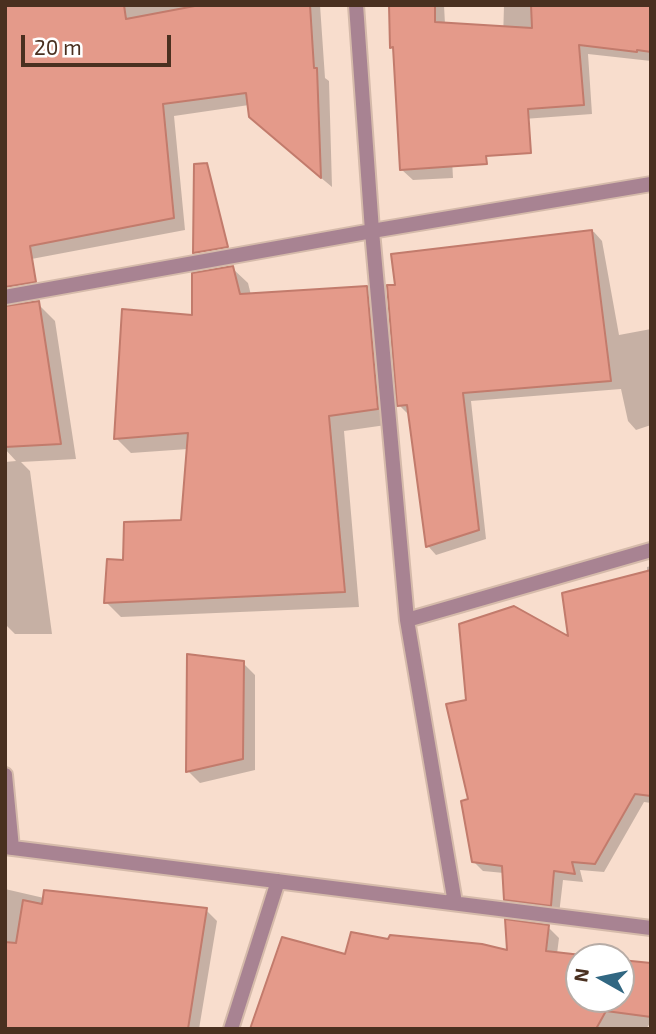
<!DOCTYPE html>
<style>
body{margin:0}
#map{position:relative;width:656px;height:1034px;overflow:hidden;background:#f8ddcd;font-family:"Exo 2",sans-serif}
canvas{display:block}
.frame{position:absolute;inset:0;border:7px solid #4a3020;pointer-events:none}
.north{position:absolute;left:565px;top:943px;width:70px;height:70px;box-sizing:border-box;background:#fff;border:2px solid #b7aca6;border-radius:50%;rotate:279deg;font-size:19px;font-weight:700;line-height:28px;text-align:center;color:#4a3020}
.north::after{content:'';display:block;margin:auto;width:24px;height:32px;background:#316782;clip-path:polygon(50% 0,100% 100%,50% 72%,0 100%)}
.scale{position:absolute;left:21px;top:35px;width:150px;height:32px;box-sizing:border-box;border:4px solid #4a3020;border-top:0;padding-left:9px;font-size:21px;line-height:24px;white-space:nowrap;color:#4a3020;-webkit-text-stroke:5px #fff;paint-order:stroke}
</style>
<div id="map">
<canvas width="656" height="1034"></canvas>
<div class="frame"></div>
<div class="north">N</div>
<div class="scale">20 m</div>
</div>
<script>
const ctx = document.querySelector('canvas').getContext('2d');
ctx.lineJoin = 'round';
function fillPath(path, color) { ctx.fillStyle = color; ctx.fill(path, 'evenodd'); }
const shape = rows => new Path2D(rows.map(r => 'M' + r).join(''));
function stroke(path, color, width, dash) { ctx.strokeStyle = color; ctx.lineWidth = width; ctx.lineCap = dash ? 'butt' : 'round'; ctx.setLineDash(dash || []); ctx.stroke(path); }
const shadow = shape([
 [5,5,320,5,325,78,329,81,332,187,263,129,250,116,249,105,174,116,185,230,5,264],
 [390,5,444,5,453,178,413,180,402,170,395,50,392,47],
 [504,5,651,5,651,61,588,54,592,114,510,120,501,111],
 [594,232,602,241,619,335,651,329,651,425,636,430,628,421,621,389,471,401,486,539,436,555,428,546,410,414,408,414,399,405,397,287,393,256],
 [232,268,248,283,251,295,367,288,382,303,393,424,344,431,359,607,121,617,106,602,125,562,183,522,188,449,131,453,116,438,194,317],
 [38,304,55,321,76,459,21,462,30,471,52,634,15,634,5,624,5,462,16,461,5,449,5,308],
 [651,566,651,803,644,802,604,872,580,870,583,882,563,880,559,914,515,908,506,899,504,873,483,871,474,862,470,801,468,701,570,639,647,573,647,567],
 [243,663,255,675,255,770,200,783,188,771],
 [5,889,44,898,206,910,217,921,199,1029,5,1029],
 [548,927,559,938,557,954,585,957,579,957,579,999,621,999,621,961,651,965,651,1022,646,1029,252,1029,346,956,390,941,509,952]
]);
const building = shape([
 [5,5,124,5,126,19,200,5,310,5,314,68,317,68,321,178,249,117,246,93,163,104,174,218,30,246,36,282,5,287,5,5],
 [389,5,435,5,435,22,532,28,531,5,651,5,651,52,637,50,637,52,579,45,584,105,528,109,531,153,486,156,487,164,400,170,393,47,390,48,389,5],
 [207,163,228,247,193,253,194,164,207,163],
 [592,230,611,381,463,393,479,530,426,547,407,405,397,406,387,285,395,285,391,254,592,230],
 [233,266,240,294,367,286,378,409,329,416,345,592,104,603,107,559,123,560,124,522,181,520,188,433,114,439,122,309,192,315,192,273,233,266],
 [39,301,61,444,5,447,5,306,39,301],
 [651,570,651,796,635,794,595,864,572,862,575,874,554,871,551,906,504,900,502,866,472,862,461,801,468,799,446,704,466,700,459,624,514,606,568,636,562,593,651,570],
 [187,654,244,661,243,759,186,772,187,654],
 [44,890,207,908,188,1029,5,1029,5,942,16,943,23,900,42,904,44,890],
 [505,919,549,925,546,951,599,957,579,957,579,999,621,999,621,960,651,963,651,1017,606,1011,596,1029,250,1029,282,937,345,954,351,932,388,939,390,935,482,944,507,950,505,919]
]);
const street = shape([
 [356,5,372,231,407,620,455,903],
 [5,297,372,231,651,184],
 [407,620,651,550],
 [5,775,12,848],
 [5,847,651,928],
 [231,1029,278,881]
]);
fillPath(shadow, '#0003');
fillPath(building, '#e49a8a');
stroke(building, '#c27b6c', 2);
stroke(street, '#d5baaa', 18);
stroke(street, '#a88392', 14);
</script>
